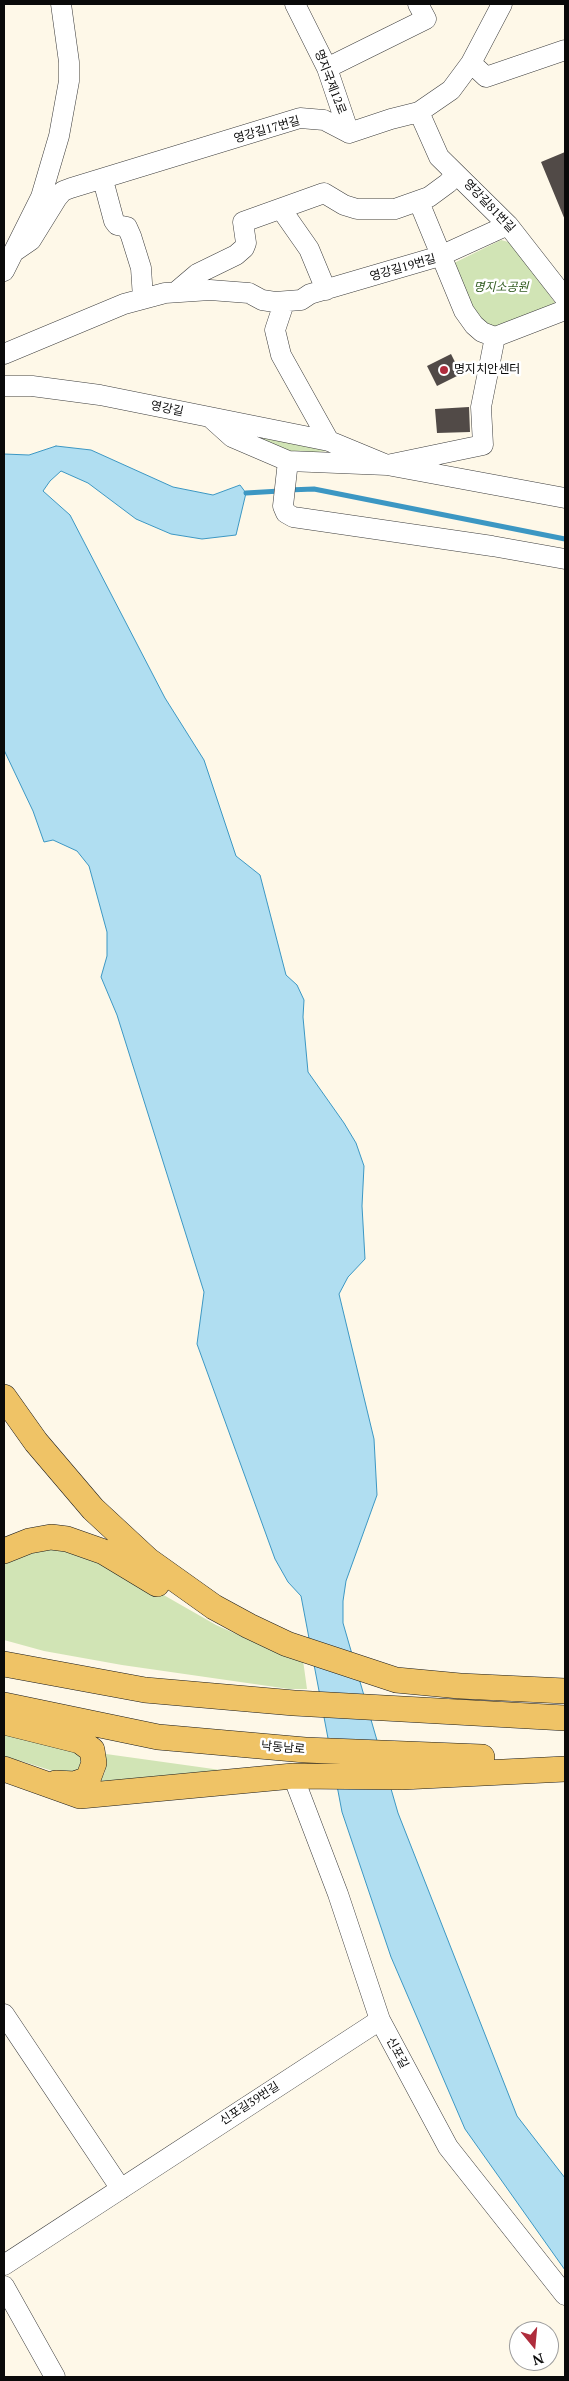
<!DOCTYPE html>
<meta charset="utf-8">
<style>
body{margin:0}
#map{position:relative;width:569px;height:2381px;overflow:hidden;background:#fef8e8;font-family:"PT Serif",serif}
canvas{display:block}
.frame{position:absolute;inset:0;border:5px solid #0a0a0a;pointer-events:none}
.north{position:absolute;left:509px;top:2321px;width:50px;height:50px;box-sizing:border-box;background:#fff;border:1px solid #9d9d9d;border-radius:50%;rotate:163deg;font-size:14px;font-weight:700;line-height:20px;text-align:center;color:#0a0a0a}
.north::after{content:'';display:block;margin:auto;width:18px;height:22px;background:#af2c3c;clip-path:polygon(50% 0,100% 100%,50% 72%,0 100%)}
</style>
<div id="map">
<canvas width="569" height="2381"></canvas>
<div class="frame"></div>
<div class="north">N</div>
</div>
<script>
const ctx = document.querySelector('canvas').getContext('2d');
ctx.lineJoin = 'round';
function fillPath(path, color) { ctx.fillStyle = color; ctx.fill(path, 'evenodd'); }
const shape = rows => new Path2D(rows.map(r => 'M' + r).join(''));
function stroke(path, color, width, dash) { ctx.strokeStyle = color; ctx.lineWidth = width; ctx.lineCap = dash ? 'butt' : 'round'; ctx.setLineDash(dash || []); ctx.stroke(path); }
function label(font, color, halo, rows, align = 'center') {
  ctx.font = font + ' "PT Serif","Noto Sans KR",serif'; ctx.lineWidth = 5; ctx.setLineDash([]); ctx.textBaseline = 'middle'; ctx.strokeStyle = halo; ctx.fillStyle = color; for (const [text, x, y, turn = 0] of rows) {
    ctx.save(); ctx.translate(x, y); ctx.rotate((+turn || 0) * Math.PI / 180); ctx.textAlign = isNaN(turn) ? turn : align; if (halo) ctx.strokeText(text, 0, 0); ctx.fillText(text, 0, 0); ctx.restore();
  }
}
const green = shape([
 [501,240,512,243,558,307,493,327,477,316,450,265],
 [239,432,329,451,290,454],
 [61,1548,120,1570,216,1625,261,1645,303,1660,307,1689,289,1689,122,1665,44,1651,4,1640,4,1560,26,1550],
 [4,1734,70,1749,81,1755,82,1766,76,1773,56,1772,21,1761,4,1759],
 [106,1754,235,1772,97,1786,105,1772]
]);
const water = shape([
 [56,446,91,450,173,487,213,495,240,485,246,493,236,535,202,539,171,534,136,519,88,483,61,471,50,481,43,491,70,515,165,698,204,760,236,856,260,875,286,975,297,985,304,1000,303,1017,308,1072,344,1123,356,1143,364,1166,362,1206,365,1259,348,1277,339,1294,374,1439,377,1495,346,1581,343,1601,343,1623,398,1813,517,2116,565,2178,565,2270,465,2129,391,1957,342,1812,301,1596,288,1582,275,1559,197,1344,204,1292,117,1015,101,977,107,956,107,932,89,866,77,851,53,840,44,842,33,811,4,750,4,454,29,455,56,446]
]);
const stream = shape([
 [288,490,314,489,565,539],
 [246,493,280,491]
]);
const building = shape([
 [565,152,565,220,541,162],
 [451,354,461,374,437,386,427,366],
 [469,407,470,432,437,433,435,409]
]);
const minor = shape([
 [295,4,327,68,349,133],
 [471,63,486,77,565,50],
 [327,68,426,19,418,4],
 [419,112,439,157,508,225,565,298],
 [103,180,114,221,117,225,127,227,131,236,141,268,143,298],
 [419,202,464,311,474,325,482,332,495,337,565,310],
 [281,209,309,249,326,290],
 [15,251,31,240,57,198,63,191,71,188,300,118,324,120,349,133,391,119,419,112,451,90,471,63,502,4],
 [4,271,41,197,59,136,69,81,69,62,61,4],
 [177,291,197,274,236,255,244,248,246,243,243,222,324,193,344,205,357,209,395,209,429,197,448,183,456,174],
 [284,303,275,330,281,355,329,441],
 [4,354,124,304,165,293,210,290,249,293,262,300,275,302,301,300,310,294,440,256,508,225],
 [4,386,32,386,100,395,329,441,387,465,565,498],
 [212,419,232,437,288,461,387,465,483,445,481,407,495,337],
 [288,461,283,506,286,513,293,517,492,546,565,559],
 [293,1776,338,1894,380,2020,448,2147,565,2295],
 [4,2014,121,2189],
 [4,2265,380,2020],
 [4,2286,55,2377]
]);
const major = shape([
 [4,1397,36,1442,93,1509,148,1560,214,1607,249,1626,287,1644,396,1680,460,1686,565,1691],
 [4,1551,29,1541,51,1537,67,1539,104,1552,157,1584],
 [4,1664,145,1690,294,1703,565,1718],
 [4,1705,158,1737,305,1750,482,1757],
 [4,1722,80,1741,92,1750,94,1763,88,1779,75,1784,56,1783],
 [4,1769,80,1796,293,1776,402,1777,565,1769]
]);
const markers = [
 [444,370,5,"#af2c3c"]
];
const streetNames = [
 ["명지국제12로",330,82,69],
 ["영강길17번길",267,130,-16],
 ["영강길81번길",489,206,46],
 ["영강길19번길",403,268,-16],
 ["영강길",167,409,12],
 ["낙동남로",283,1748,5],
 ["신포길",397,2053,62],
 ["신포길39번길",250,2104,-33]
];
const parkNames = [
 ["명지소공원",501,288]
];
const poiNames = [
 ["명지치안센터",454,370]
];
fillPath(green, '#d1e4b5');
fillPath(water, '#b0def1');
stroke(water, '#3c97c3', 1);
stroke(stream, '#3c97c3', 5);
fillPath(building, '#514a47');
stroke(minor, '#3d3d3d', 21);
stroke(major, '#1b1b1b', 26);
stroke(minor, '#fff', 20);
stroke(major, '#efc366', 25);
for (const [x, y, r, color] of markers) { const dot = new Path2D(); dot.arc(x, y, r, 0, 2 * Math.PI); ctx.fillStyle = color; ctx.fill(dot); stroke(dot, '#fff', 2); }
label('12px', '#0a0a0a', '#fff', streetNames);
label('italic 12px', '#315b20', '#fff', parkNames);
label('12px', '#0a0a0a', '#fff', poiNames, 'left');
</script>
